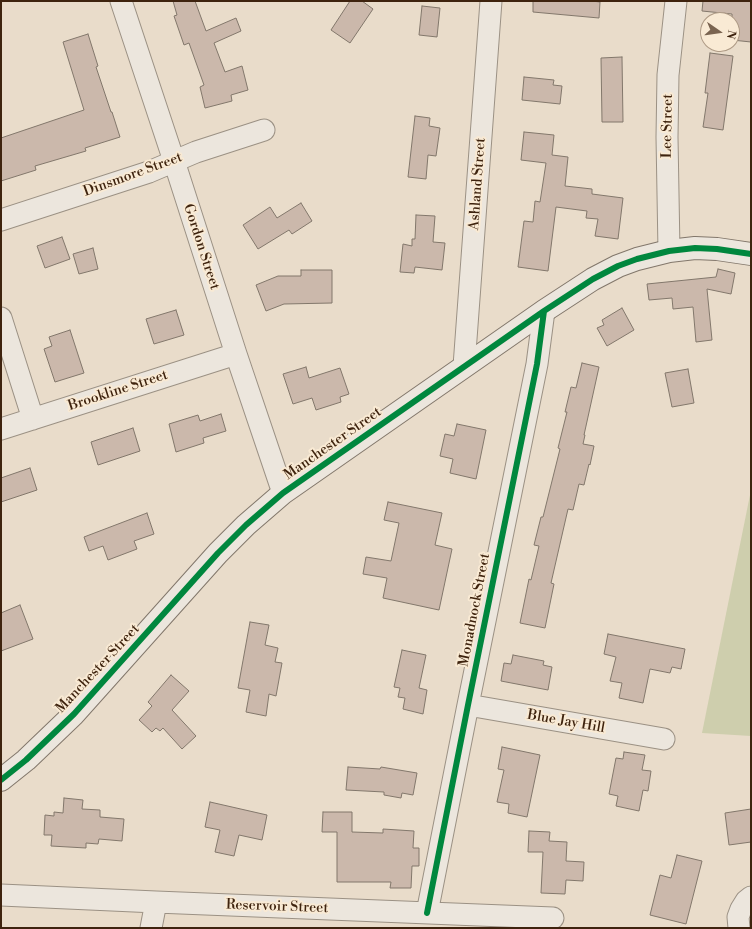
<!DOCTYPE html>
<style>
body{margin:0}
#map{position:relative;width:752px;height:929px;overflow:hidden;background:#e9dcca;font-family:"Libre Bodoni",serif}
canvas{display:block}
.frame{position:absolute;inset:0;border:2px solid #3e230e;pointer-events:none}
.north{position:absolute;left:700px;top:12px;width:40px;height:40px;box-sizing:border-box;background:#f9ead4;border:1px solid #ae9a85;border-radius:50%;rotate:103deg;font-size:11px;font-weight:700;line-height:16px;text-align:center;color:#3e230e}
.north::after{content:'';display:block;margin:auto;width:14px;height:18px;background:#7a6450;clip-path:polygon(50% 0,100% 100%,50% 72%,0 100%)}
</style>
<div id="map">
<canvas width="752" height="929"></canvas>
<div class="frame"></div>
<div class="north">N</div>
</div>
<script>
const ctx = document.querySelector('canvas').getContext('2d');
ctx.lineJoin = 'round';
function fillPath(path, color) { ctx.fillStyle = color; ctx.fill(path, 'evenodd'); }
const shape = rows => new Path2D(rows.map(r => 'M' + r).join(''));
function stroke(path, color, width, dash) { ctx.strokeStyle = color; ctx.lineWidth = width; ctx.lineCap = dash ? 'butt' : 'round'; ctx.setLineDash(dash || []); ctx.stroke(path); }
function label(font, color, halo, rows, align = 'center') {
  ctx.font = font + ' "Libre Bodoni",serif'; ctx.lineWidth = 4; ctx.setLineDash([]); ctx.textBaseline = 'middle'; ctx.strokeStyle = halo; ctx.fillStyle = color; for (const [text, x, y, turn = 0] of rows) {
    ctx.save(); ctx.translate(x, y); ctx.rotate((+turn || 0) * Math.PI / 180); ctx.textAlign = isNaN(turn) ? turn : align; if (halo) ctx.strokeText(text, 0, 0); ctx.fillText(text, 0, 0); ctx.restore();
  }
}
const green = shape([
 [751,490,751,736,702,733]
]);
const building = shape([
 [173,1,195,1,206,31,236,18,241,31,214,43,225,72,242,66,248,90,231,95,232,101,205,108,200,87,204,85,189,43,184,45,174,16,177,15,173,1],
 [350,1,362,1,373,9,350,43,331,30,350,1],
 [533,1,592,1,600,2,599,18,533,12,533,1],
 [703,1,751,1,751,42,732,40,732,14,702,11,703,1],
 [422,6,440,8,437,37,419,35,422,6],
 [88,34,98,66,96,67,111,112,112,112,120,137,85,148,86,151,35,166,36,170,1,181,1,138,84,110,63,42,88,34],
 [710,53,733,56,723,130,703,127,708,93,705,93,710,53],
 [622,57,623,122,602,122,601,58,622,57],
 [524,77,554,80,553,85,562,86,560,104,522,100,524,77],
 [415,116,430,118,429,126,440,128,436,156,428,155,426,179,408,177,415,116],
 [524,132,554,135,552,155,568,157,565,186,592,189,592,194,623,198,618,239,595,236,598,219,586,218,587,211,556,207,548,271,518,267,524,221,533,222,535,201,540,202,546,163,521,160,524,132],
 [301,203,312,221,292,234,289,230,258,249,243,225,270,207,277,218,301,203],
 [416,215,435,216,433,242,445,243,442,270,415,267,414,273,400,272,403,244,412,246,412,239,415,239,416,215],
 [62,237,70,259,45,268,37,246,62,237],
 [93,248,98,269,79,274,73,254,93,248],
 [718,269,735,273,731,294,707,289,712,340,696,342,693,307,673,309,672,298,649,300,647,284,716,277,718,269],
 [301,270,332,270,332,303,284,304,266,311,256,285,278,276,301,276,301,270],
 [622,308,634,330,607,346,597,328,604,325,602,320,622,308],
 [176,310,184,335,154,344,146,319,176,310],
 [70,330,84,373,55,382,44,349,52,346,49,337,70,330],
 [582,363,599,367,584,435,585,435,583,444,594,446,590,465,589,464,584,485,579,484,573,510,568,509,551,583,554,584,545,628,520,623,529,579,531,580,539,546,534,545,541,517,543,517,560,449,558,448,567,412,565,412,571,387,576,388,582,363],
 [306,367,309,378,340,368,349,394,340,397,341,402,316,410,312,398,293,404,283,374,306,367],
 [688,369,694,403,672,407,665,373,688,369],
 [221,414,226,431,203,438,204,443,176,452,169,424,198,415,200,421,221,414],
 [457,424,486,430,476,479,450,473,453,459,440,456,445,434,454,436,457,424],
 [133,428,140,451,98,465,91,442,133,428],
 [30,468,37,490,1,502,1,478,30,468],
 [388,502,442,513,435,545,452,549,439,610,383,598,387,578,363,574,366,557,391,561,399,523,384,520,388,502],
 [147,513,154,534,134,541,137,549,108,560,103,546,89,551,84,537,147,513],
 [20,605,33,639,1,651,1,613,20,605],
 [250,622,269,625,265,645,278,648,275,662,282,663,276,696,269,694,266,716,246,712,250,690,238,688,250,622],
 [608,634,685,649,681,669,672,667,670,673,650,669,643,703,619,698,622,683,610,681,616,657,604,654,608,634],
 [402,650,426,655,419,688,427,690,423,714,403,709,405,698,398,697,400,688,394,687,402,650],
 [513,655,544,661,543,665,552,667,548,690,501,681,504,663,511,664,513,655],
 [171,675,189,691,172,710,196,736,182,749,163,728,160,731,156,728,152,732,139,720,152,706,148,702,171,675],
 [502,747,540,755,527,817,508,813,509,804,497,802,504,770,498,769,502,747],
 [624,752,645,755,642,770,651,771,648,791,643,790,639,811,616,806,618,796,609,794,616,758,623,759,624,752],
 [348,767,380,769,381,767,417,773,413,795,402,793,401,798,384,795,384,792,346,790,348,767],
 [64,798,83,800,82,809,100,810,100,817,124,819,122,841,99,839,98,844,86,843,86,848,51,846,52,835,44,835,45,815,54,816,54,812,63,813,64,798],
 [210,802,267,815,262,840,239,835,234,856,215,852,220,830,205,827,210,802],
 [751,809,751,842,729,845,725,813,751,809],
 [323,812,352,812,352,832,383,833,383,829,414,831,413,848,419,848,419,866,412,866,411,888,390,888,391,882,337,882,337,832,322,832,323,812],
 [529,831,550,832,549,841,567,842,566,861,584,862,583,881,566,880,565,894,541,893,543,852,528,852,529,831],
 [677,855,702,861,686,924,650,915,660,875,671,878,677,855]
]);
const street = shape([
 [121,1,174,161,236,354,283,493],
 [1,220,149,172,196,152,264,130],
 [669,251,667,137,668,75,676,1],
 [1,318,33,419],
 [464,366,491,1],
 [1,429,236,354],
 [468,705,664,739],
 [1,895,156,902,553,918],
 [427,913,468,705,537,364,544,311],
 [151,928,156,902],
 [739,928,738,917,741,909,746,901,751,897]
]);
const secondary = shape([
 [1,780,26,760,74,714,218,553,246,525,283,493,544,311,593,279,618,266,637,259,669,251,695,248,717,249,751,254]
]);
const cycleway = shape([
 [1,780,26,760,74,714,218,553,246,525,283,493,544,311,593,279,618,266,637,259,669,251,695,248,717,249,751,254],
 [427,913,468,705,537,364,544,311]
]);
const streetNames = [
 ["Lee Street",668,126,-89],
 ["Dinsmore Street",133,175,-20],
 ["Ashland Street",478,184,-86],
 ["Gordon Street",201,247,72],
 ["Brookline Street",118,391,-18],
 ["Manchester Street",333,444,-35],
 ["Monadnock Street",475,610,-79],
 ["Manchester Street",98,669,-47],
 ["Blue Jay Hill",566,722,10],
 ["Reservoir Street",277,907,2]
];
fillPath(green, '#cecead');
fillPath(building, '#cbb8ab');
stroke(building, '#82776b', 1);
stroke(street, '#9b9184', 23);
stroke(secondary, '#82776b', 24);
stroke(street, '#ece6dd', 21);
stroke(secondary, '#ece6dd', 22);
stroke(cycleway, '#00873e', 6);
label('14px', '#3e230e', '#f9ead4', streetNames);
</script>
